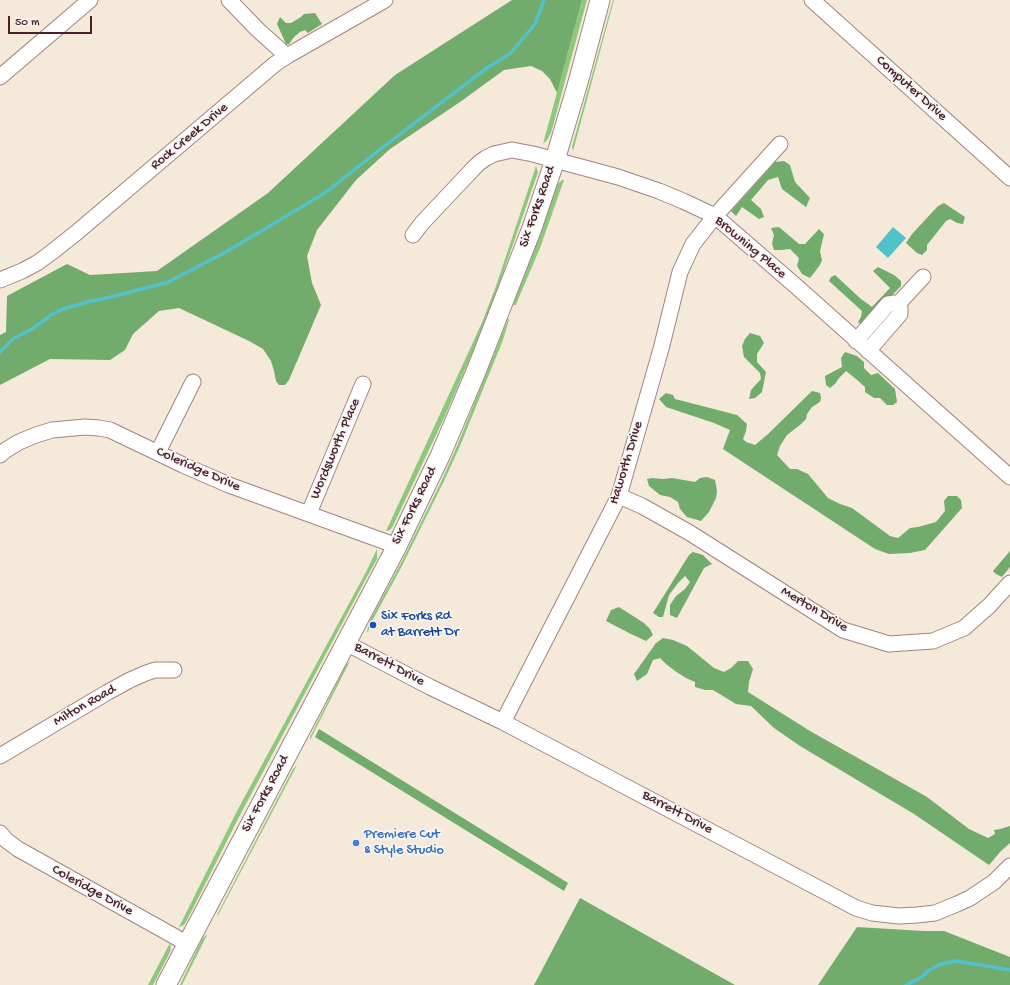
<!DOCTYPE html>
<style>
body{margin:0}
#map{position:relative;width:1010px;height:985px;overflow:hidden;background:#f5e9d9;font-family:"Gochi Hand",sans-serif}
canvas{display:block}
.scale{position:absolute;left:8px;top:16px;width:84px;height:18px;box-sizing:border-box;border:2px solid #4a1f2b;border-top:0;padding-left:5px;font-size:12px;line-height:14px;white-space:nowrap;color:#4a1f2b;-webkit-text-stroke:3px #f6f6f2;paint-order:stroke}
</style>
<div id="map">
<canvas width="1010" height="985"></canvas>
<div class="scale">50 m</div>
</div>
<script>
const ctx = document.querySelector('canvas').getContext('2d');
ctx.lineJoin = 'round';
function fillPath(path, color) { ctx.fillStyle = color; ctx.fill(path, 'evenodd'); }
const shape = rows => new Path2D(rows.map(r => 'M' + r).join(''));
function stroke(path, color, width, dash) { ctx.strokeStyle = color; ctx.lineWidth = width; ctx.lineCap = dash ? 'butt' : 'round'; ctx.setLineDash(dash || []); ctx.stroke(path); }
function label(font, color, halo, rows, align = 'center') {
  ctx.font = font + ' "Gochi Hand",sans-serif'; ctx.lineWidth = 3.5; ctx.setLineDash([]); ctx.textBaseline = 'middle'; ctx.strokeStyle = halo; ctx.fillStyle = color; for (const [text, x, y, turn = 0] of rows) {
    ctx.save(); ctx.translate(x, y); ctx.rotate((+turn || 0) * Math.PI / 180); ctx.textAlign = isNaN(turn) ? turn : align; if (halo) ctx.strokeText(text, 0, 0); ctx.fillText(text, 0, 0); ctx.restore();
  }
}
const green = shape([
 [582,0,587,0,551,133,547,140,543,144],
 [613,0,614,0,573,151,572,147],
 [536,166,538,172,536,178,486,322,444,418,393,526,390,530,386,531,469,351,483,320,496,286],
 [562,180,564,180,540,248,517,302,516,305,513,305,556,187,558,184],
 [508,319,509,319,509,320,503,340,460,446,445,479,402,566,371,623,368,632,367,632,369,622,402,561,441,482,457,446],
 [377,549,377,559,368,575,239,817,186,922,184,925,179,927,237,811,366,572],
 [350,661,310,740,310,737,346,665],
 [297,765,217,917,218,913,293,769],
 [206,935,207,935,182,985,180,985,202,939],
 [170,943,171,948,170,952,153,985,148,985]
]);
const forest = shape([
 [512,0,582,0,557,93,550,79,542,71,531,66,504,70,460,102,390,149,356,180,317,230,307,256,312,283,321,305,289,380,285,385,279,385,276,381,274,371,271,361,263,349,249,341,179,308,159,311,133,334,125,350,110,360,50,359,0,385,0,335,6,332,7,296,67,264,90,275,157,271,268,193,395,75],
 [315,13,322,24,308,33,305,30,300,32,294,37,289,44,286,44,277,24,280,17,286,23,291,23,301,17,304,14],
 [784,161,790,165,795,182,810,198,806,207,782,189,778,177,768,180,751,200,761,209,764,217,759,219,742,207,736,216,731,211,775,162],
 [944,203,965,217,963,224,957,223,950,219,946,221,927,245,927,250,922,255,917,253,906,243,912,234,938,206],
 [779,227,799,244,805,244,819,229,824,234,820,251,822,260,820,265,810,278,802,274,797,266,799,258,790,249,781,250,774,250,772,243,774,235,771,228],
 [878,267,894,275,901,281,901,286,863,326,858,322,861,317,862,311,829,281,831,277,835,275,861,299,872,307,890,288,873,271],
 [750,333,760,336,764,343,757,354,757,362,766,372,762,392,755,398,749,399,751,390,761,379,760,373,744,357,742,346,745,339],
 [845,352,857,356,864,362,864,368,871,375,878,373,895,389,897,402,893,405,887,405,880,398,874,398,865,392,865,387,856,379,846,371,839,378,835,384,830,388,826,385,825,376,842,367,841,358],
 [812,391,820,393,821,398,820,402,812,407,807,414,806,419,800,425,787,435,780,446,777,455,790,469,797,469,808,474,828,498,840,504,852,508,890,536,898,538,910,528,918,527,936,522,945,511,944,501,948,496,957,496,961,500,962,508,925,550,910,553,889,554,875,549,729,453,723,449,730,430,714,423,666,407,659,399,666,393,673,395,675,399,737,415,747,424,746,431,743,439,746,442,755,445,768,434],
 [707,477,715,480,717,491,716,498,709,512,701,521,687,517,680,509,678,502,670,497,660,495,649,486,647,479,652,478,663,479,672,478,695,482,700,478],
 [1010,551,1010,567,1002,577,996,574,993,571],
 [693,552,703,555,712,564,704,568,677,618,670,615,670,605,676,596,685,589,690,582,685,576,678,583,669,595,663,617,659,617,653,613,689,555],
 [619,607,644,623,650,629,653,635,646,641,629,633,606,621,611,610],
 [663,638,673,640,687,646,714,668,724,672,731,668,738,661,748,661,753,669,749,682,748,692,810,731,927,797,969,829,988,838,995,834,994,830,1000,829,1010,826,1010,843,1001,851,989,865,914,814,800,746,774,728,751,706,736,704,713,690,705,690,695,687,695,682,686,678,675,671,666,664,660,658,653,660,647,674,637,681,634,674,656,643],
 [319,729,568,883,564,891,315,737],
 [580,898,735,985,534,985],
 [857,927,924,931,944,931,1010,957,1010,985,818,985]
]);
const water = shape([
 [893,227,906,238,888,258,876,247]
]);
const stream = shape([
 [0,352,13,339,32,329,51,315,63,309,87,302,111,297,168,282,226,252,325,193,374,154,488,67,510,54,535,24,544,0],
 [906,985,922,977,929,970,941,964,957,961,1010,970]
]);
const minor = shape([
 [229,0,258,30,287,56],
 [812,0,1010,178],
 [0,77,90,0],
 [413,235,422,223,472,170,479,163,486,158,494,154,512,150,533,154,618,177,659,191,683,201,715,216,797,287,1010,477],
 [0,280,22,271,37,263,52,252,76,233,275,64,287,56,385,0],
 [898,304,923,277],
 [856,341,888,304,895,303,898,304],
 [868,351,900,314,900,308,898,304],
 [158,452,193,382],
 [0,455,6,450,19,442,36,435,52,430,85,427,99,428,110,430,183,465,229,485,397,546],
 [619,496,642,506,690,533,843,630,889,644,933,641,964,628,989,606,1010,583],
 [309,513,363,384],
 [346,643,430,687,503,722,856,908,872,913,899,916,917,915,935,913,957,904,970,898,994,882,1010,866],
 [503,722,619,496,661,349,680,272,693,244,715,216,780,144],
 [0,756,108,692,130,680,146,673,155,670,174,670],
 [0,833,6,840,18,849,188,944]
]);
const major = shape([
 [166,985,397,546,440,456,475,374,532,228,555,160,579,79,600,0]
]);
const markers = [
 [373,625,4,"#1a4fb4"],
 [356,843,4,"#3f7fe0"]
];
const streetNames = [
 ["Computer Drive",911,89,42],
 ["Rock Creek Drive",190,137,-40],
 ["Six Forks Road",538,207,-71],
 ["Browning Place",750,248,40],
 ["Wordsworth Place",336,449,-67],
 ["Haworth Drive",627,463,-73],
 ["Coleridge Drive",198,470,24],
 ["Six Forks Road",415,506,-64],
 ["Merton Drive",814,610,31],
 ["Barrett Drive",389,665,28],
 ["Milton Road",85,706,-30],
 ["Six Forks Road",266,794,-62],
 ["Barrett Drive",677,813,28],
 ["Coleridge Drive",92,891,29]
];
const transitNames = [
 ["Six Forks Rd",381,617],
 ["at Barrett Dr",381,633]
];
const shopNames = [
 ["Premiere Cut",364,835],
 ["& Style Studio",364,851]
];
fillPath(green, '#8ec87c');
fillPath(forest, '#72ac6c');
fillPath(water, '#53c1ca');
stroke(stream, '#53c1ca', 3.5);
stroke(minor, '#a08482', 17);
stroke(major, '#a08482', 21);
stroke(minor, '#fff', 15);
stroke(major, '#fff', 19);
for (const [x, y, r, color] of markers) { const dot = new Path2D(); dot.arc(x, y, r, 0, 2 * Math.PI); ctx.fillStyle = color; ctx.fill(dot); stroke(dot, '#f6f6f2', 1.5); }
label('14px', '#4a1f2b', '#f6f6f2', streetNames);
label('14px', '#164399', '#f6f6f2', transitNames, 'left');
label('14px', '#366cbe', '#f6f6f2', shopNames, 'left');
</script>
